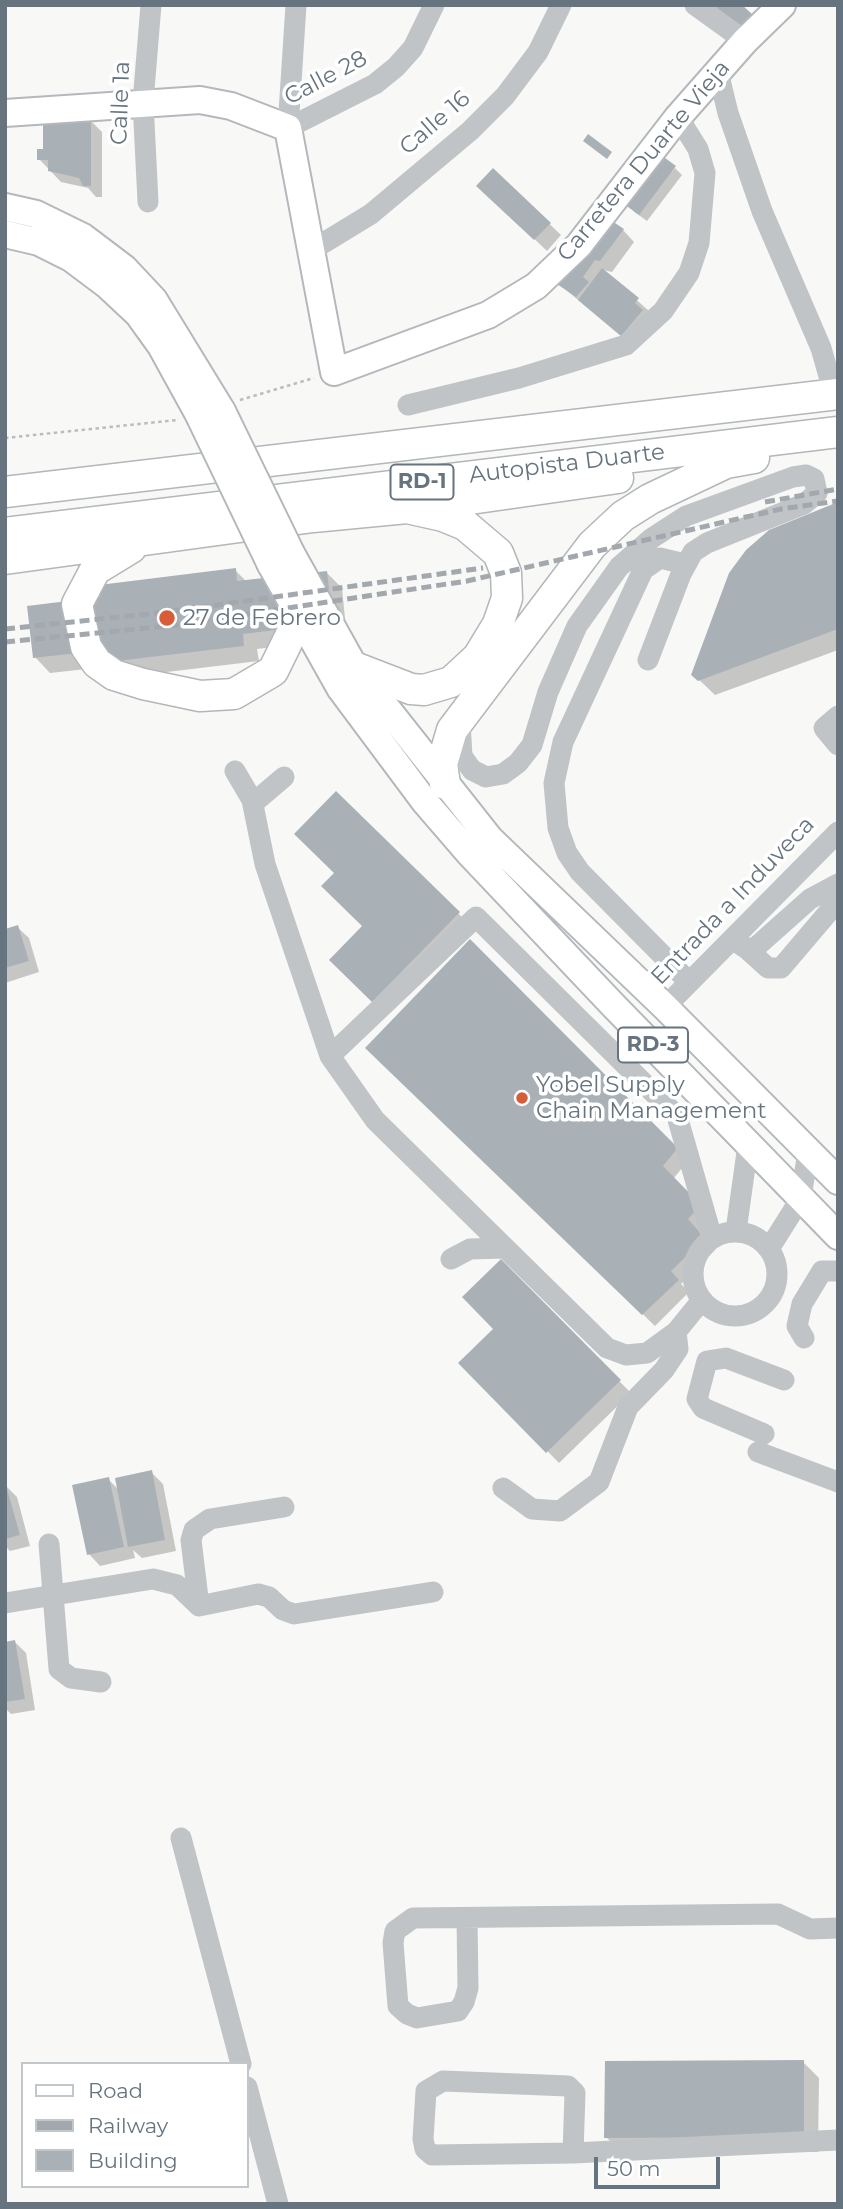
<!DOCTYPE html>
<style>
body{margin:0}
#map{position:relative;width:843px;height:2209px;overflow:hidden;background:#f8f8f6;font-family:Montserrat,sans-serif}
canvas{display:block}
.frame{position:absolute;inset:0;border:7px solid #66747f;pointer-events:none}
.legend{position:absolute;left:21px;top:2062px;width:228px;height:126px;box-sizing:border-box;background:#fff;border:2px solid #c2c7cc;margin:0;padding:9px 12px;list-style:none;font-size:21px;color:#66747f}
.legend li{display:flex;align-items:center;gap:14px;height:35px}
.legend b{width:35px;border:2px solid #c2c7cc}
.scale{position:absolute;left:594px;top:2157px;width:126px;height:32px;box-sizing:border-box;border:4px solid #66747f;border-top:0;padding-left:9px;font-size:21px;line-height:24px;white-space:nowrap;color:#66747f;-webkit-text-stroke:5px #fff;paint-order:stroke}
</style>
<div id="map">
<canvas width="843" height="2209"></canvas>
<div class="frame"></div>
<ul class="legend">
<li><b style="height:9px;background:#fff"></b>Road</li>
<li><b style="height:9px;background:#a2a8ad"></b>Railway</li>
<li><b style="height:19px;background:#aab1b6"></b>Building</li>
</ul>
<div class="scale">50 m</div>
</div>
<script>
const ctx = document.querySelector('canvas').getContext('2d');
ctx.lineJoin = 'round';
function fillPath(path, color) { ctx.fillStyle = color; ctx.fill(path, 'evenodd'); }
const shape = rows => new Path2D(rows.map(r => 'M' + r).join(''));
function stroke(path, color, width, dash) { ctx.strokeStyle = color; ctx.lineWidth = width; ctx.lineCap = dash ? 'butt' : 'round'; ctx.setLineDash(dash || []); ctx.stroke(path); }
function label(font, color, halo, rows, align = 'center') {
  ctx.font = font + ' Montserrat,sans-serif'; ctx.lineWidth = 7; ctx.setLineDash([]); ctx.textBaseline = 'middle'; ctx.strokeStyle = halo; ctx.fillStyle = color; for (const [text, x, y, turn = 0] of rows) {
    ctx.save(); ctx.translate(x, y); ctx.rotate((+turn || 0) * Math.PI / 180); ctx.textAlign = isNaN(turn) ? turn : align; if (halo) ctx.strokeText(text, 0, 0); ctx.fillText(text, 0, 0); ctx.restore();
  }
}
const shadow = shape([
 [90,120,102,132,102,197,96,197,88,188,61,182,39,159],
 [675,168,682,175,647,221,633,211],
 [493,170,561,235,547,251,490,197],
 [623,230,634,242,612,272,603,270,649,311,634,347,559,284],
 [838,504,838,650,715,695,693,674],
 [235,570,247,582,326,572,342,588,347,638,257,649,259,661,125,677,114,666,50,673,35,657,102,599],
 [336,793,470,925,384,1012,332,960,365,926,336,873],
 [17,927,29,938,39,972,5,983,5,930],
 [470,942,688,1161,673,1179,711,1218,699,1232,715,1250,681,1284,689,1292,655,1326,368,1048],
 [501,1261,631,1393,559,1463,461,1363,496,1329],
 [151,1472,163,1484,176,1551,142,1558,133,1550,135,1558,100,1566,89,1554,108,1479,119,1490],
 [5,1485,17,1497,30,1546,10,1551,5,1546],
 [15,1642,26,1653,35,1710,11,1714,5,1708,5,1643],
 [803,2062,819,2078,818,2152,622,2153,606,2137]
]);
const building = shape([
 [718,5,742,5,752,14,739,28,716,8],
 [91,118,91,186,83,186,79,178,48,171,48,160,37,160,37,149,43,149,43,119],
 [588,134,612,152,607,159,583,141],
 [661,155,676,166,639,215,624,204],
 [493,168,551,223,534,240,476,186],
 [609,219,624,229,600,261,595,260,583,277,589,282,576,297,557,284,568,275],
 [602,268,639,298,635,303,643,310,621,336,578,300],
 [838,502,838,629,698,681,691,675,729,573,746,550,769,530],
 [236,568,237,581,327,571,333,623,243,634,244,646,108,662,106,650,33,658,27,606,100,597,99,585],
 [336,791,460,912,372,1002,329,960,362,926,321,886,334,873,294,834],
 [18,925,29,961,5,968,5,929],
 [470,939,678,1148,663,1166,701,1205,688,1219,705,1238,671,1271,679,1280,642,1315,365,1048],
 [501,1259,621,1380,546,1453,458,1363,493,1329,462,1297],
 [152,1470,165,1540,128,1547,115,1478],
 [109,1477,124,1547,87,1555,72,1485],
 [5,1482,20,1535,5,1539],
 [15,1640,25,1699,5,1702,5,1642],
 [804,2060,804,2137,604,2138,605,2061]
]);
const path = shape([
 [240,400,314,378],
 [5,438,177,420]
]);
const minor = shape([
 [296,5,288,128,375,84,396,67,413,48,434,5],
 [695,5,745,41],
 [718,72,728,113,762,211,821,348,834,394],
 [148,202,143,102,151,5],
 [312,250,371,214,470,131,505,96,538,52,561,5],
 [408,405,519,378,626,345,663,311,689,273,699,243,705,173,698,149,678,117],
 [685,564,660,558,643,570,563,742,554,783,558,828,567,853,580,872,689,982],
 [838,716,824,728,838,745],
 [460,723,462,756,472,770,486,777,503,774,518,763,532,745,548,692,577,626,619,567,652,538,686,516,793,477,806,475,814,479,817,493,804,504,707,543,693,552,681,574,648,660],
 [235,771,252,800,257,800,284,777],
 [252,800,265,864,330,1056,375,1120,607,1348,626,1355,647,1353,676,1332,702,1300],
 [732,939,747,949,756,947,810,899,838,884],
 [747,949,768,968,781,968,838,901],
 [665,1007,838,832],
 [330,1056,476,917,677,1116,712,1238],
 [736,1231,748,1145],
 '693 1274a42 42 0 1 1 84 0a42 42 0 1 1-84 0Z',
 [769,1249,801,1198,808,1151],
 [451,1259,470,1249,505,1248],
 [804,1338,797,1326,802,1304,822,1271,838,1271],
 [764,1434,703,1408,697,1399,707,1361,726,1358,784,1380],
 [758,1452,838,1482],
 [503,1488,532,1509,560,1511,599,1482,628,1407,664,1370,678,1349,676,1332],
 [49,1544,59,1669,71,1678,101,1682],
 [5,1603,153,1579,177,1585,199,1606,258,1594,269,1597,283,1610,294,1614,433,1592],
 [199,1606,191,1540,194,1530,210,1519,284,1507],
 [181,1838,241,2064],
 [467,1919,468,1988,464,2002,458,2011,417,2018,407,2014,398,2006,393,1943,395,1931,413,1918,778,1914,810,1929,838,1928],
 [247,2087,278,2204],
 [573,2153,575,2093,568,2086,443,2081,426,2091,423,2139,425,2149,432,2155,573,2153,838,2140]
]);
const major = shape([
 [5,113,200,100,231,106,288,128,334,372,488,315,536,286,579,245,678,117,745,41,782,5],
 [5,207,36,214,83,237,124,268,154,300,222,411],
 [5,234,39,242,71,258,107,285,138,314,161,346,199,415],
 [291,553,355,668,490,839,665,1007,838,1181],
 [271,565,340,688,425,802,469,853,612,1004,838,1236]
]);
const highway = shape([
 [5,492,838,394],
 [421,506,618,478],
 [5,533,838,432],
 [131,548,95,570,77,604,86,647,97,663,114,675,143,684,200,696,234,694,273,671,300,616],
 [5,559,313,517,407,508,443,516,465,525,498,553,506,573,507,598,498,624,478,657,451,682,424,690,411,689,354,667],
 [445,784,442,764,452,730,592,545,623,516,650,499,726,463,754,458]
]);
const rail = shape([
 [765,502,838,489],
 [5,629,167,612,483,568],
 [5,642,168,626,467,581,781,509,838,501]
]);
const majorBridge = shape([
 [222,411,291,553],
 [199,415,271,565]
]);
const markers = [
 [167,618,9,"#d65d38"],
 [522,1098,7,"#d65d38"]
];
const shields = [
 [422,482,63],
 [653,1045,70]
];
const shieldNames = [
 ["RD-1",422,482],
 ["RD-3",653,1045]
];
const streetNames = [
 ["Calle 28",326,78,-28],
 ["Calle 1a",121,103,-88],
 ["Calle 16",435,123,-41],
 ["Carretera Duarte Vieja",644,161,-50],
 ["Autopista Duarte",567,464,-7],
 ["Entrada a Induveca",733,901,-46]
];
const poiNames = [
 ["27 de Febrero",183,618],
 ["Yobel Supply",536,1085],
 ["Chain Management",536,1111]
];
fillPath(shadow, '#0003');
fillPath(building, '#aab1b6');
stroke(major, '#b4b8bc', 30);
stroke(highway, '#b3b7ba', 33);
stroke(path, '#babdbf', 2.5, [3.5, 3.5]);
stroke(minor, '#c0c4c7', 21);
stroke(major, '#fff', 26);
stroke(highway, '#fff', 30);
stroke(rail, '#a2a8ad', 5, [10, 5]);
stroke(majorBridge, '#b4b8bc', 30, []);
stroke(majorBridge, '#fff', 26);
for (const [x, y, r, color] of markers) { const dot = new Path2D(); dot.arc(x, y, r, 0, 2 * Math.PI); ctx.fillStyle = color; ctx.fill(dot); stroke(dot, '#fff', 2.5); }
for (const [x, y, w] of shields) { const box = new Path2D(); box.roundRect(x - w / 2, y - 17.5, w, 35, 5); ctx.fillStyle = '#fff'; ctx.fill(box); stroke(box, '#66747f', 2); }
label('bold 21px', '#66747f', null, shieldNames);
label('23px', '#66747f', '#fff', streetNames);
label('23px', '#66747f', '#fff', poiNames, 'left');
</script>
